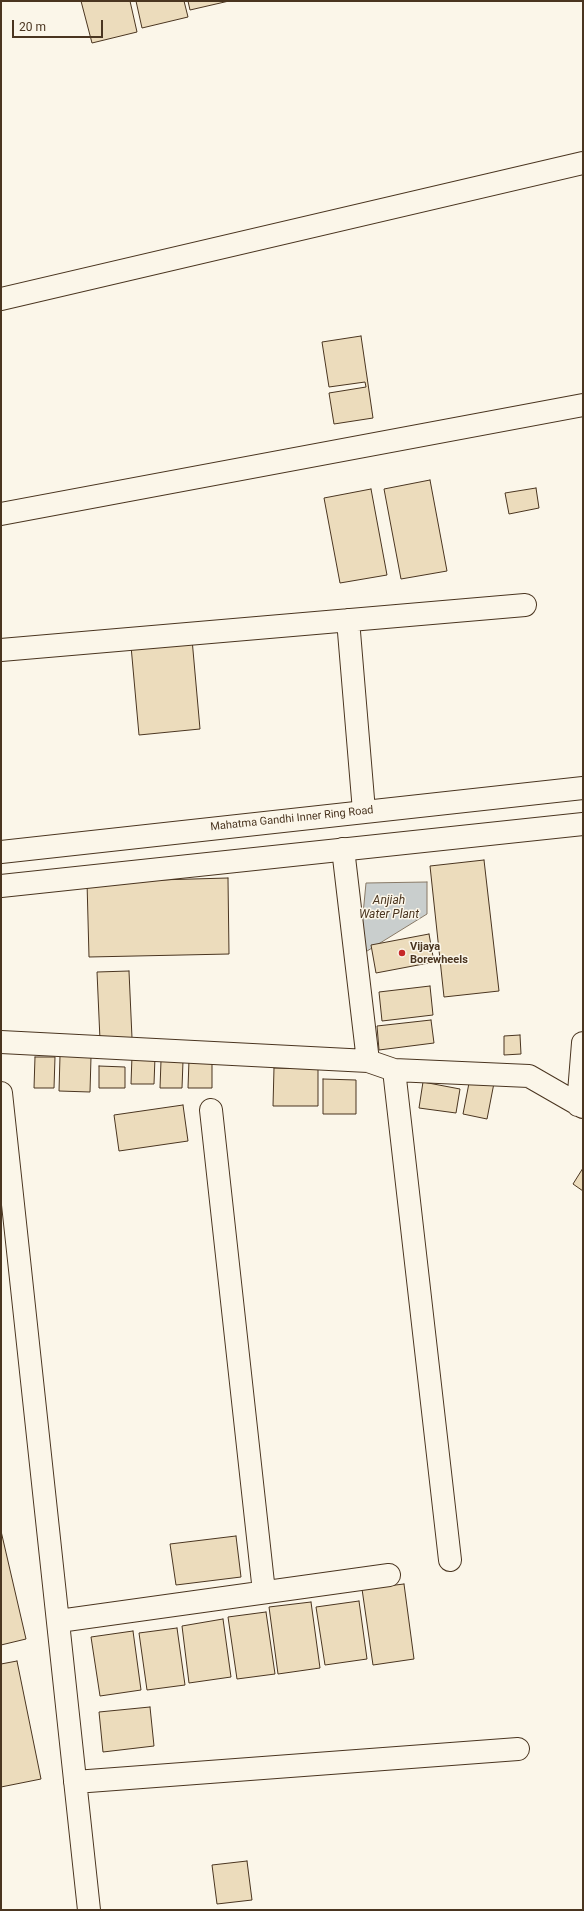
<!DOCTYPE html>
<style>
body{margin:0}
#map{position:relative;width:584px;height:1911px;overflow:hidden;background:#fbf6e9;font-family:Roboto,sans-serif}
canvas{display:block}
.frame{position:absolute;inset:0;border:2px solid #4a3520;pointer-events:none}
.scale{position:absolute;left:12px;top:20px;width:91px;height:18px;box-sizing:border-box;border:2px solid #4a3520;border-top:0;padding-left:5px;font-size:12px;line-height:14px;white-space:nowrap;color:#4a3520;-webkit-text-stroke:3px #fbf6e9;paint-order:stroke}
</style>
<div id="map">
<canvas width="584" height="1911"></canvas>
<div class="frame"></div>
<div class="scale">20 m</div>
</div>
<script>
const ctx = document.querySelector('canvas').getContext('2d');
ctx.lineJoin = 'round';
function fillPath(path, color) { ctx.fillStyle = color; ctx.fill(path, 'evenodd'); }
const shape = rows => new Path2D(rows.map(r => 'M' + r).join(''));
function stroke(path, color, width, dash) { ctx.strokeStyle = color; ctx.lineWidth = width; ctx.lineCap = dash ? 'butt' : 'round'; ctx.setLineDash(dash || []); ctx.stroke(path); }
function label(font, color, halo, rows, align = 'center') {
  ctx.font = font + ' Roboto,sans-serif'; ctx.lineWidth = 3; ctx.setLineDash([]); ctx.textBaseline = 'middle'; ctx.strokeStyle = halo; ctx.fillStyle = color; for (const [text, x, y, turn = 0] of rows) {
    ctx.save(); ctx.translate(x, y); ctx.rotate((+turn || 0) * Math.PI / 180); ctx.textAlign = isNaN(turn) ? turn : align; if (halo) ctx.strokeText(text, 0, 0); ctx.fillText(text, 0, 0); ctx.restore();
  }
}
const water = shape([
 [427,882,427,914,359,956,366,883,427,882]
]);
const building = shape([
 [81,1,130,1,137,32,92,43,81,1],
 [136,1,184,1,188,17,142,28,136,1],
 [188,1,229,1,190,10,188,1],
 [361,336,373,418,334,424,329,393,366,387,365,382,329,387,322,342,361,336],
 [430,480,447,571,401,579,384,489,430,480],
 [536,488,539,508,509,514,505,493,536,488],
 [371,489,387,575,340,583,324,498,371,489],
 [192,639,200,729,139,735,131,646,192,639],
 [484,860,499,991,444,997,430,866,484,860],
 [228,878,229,954,89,957,87,882,228,878],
 [429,934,434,962,376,973,371,945,429,934],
 [129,971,132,1038,100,1040,97,972,129,971],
 [430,986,433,1015,382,1021,379,992,430,986],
 [431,1020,434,1043,379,1050,377,1026,431,1020],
 [520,1035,521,1054,504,1055,504,1036,520,1035],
 [60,1056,91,1057,90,1092,59,1091,60,1056],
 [132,1056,155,1057,154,1084,131,1084,132,1056],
 [35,1057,55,1057,54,1088,34,1088,35,1057],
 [189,1060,212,1060,212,1088,188,1088,189,1060],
 [161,1061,183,1061,182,1088,160,1088,161,1061],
 [99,1066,125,1067,125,1088,99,1088,99,1066],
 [274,1068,318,1069,318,1106,273,1106,274,1068],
 [470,1078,494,1083,487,1119,463,1114,470,1078],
 [323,1079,356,1080,356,1114,323,1114,323,1079],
 [423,1082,460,1089,456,1113,419,1108,423,1082],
 [183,1105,188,1141,119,1151,114,1115,183,1105],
 [583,1168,583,1191,573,1184,583,1168],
 [1,1531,26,1639,1,1645,1,1531],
 [236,1536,241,1577,176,1585,170,1544,236,1536],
 [404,1584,414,1659,373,1665,362,1589,404,1584],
 [359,1601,367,1659,325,1665,316,1607,359,1601],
 [311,1602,320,1668,278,1674,269,1607,311,1602],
 [266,1612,275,1674,237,1679,228,1617,266,1612],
 [223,1619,231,1677,189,1683,182,1626,223,1619],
 [177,1628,185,1685,147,1690,139,1633,177,1628],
 [133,1631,141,1690,100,1696,91,1637,133,1631],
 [17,1661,41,1779,1,1787,1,1664,17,1661],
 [150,1707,154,1746,103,1752,99,1712,150,1707],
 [247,1861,252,1900,217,1904,212,1865,247,1861]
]);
const minor = shape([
 [1,299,583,163],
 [1,514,583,405],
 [348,620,364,811],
 [1,650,525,605],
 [343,849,368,1061],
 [1,1042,368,1061,394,1070,529,1076,583,1107],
 [394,1070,450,1560],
 [1,1093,89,1910],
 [578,1105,583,1043],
 [211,1110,264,1592],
 [59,1621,389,1575],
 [75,1782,518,1749]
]);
const primary = shape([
 [1,852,583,788],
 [1,886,583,824]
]);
const markers = [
 [402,953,4,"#c62828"]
];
const streetNames = [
 ["Mahatma Gandhi Inner Ring Road",292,819,-6]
];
const poiNames = [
 ["Vijaya",410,947],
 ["Borewheels",410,960]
];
const waterNames = [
 ["Anjiah",389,901],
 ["Water Plant",389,915]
];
fillPath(water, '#c9cecd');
stroke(water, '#887966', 1);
fillPath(building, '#ecdcbc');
stroke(building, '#4a3520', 1);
stroke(minor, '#4a3520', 24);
stroke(primary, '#4a3520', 24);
stroke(minor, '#fbf6e9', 22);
stroke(primary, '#fbf6e9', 22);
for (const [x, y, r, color] of markers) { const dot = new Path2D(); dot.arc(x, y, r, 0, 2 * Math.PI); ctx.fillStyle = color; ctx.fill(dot); stroke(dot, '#fbf6e9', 1.5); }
label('11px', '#4a3520', '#fbf6e9', streetNames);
label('bold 11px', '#4a3520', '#fbf6e9', poiNames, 'left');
label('italic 12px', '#4a3520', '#fbf6e9', waterNames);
</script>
